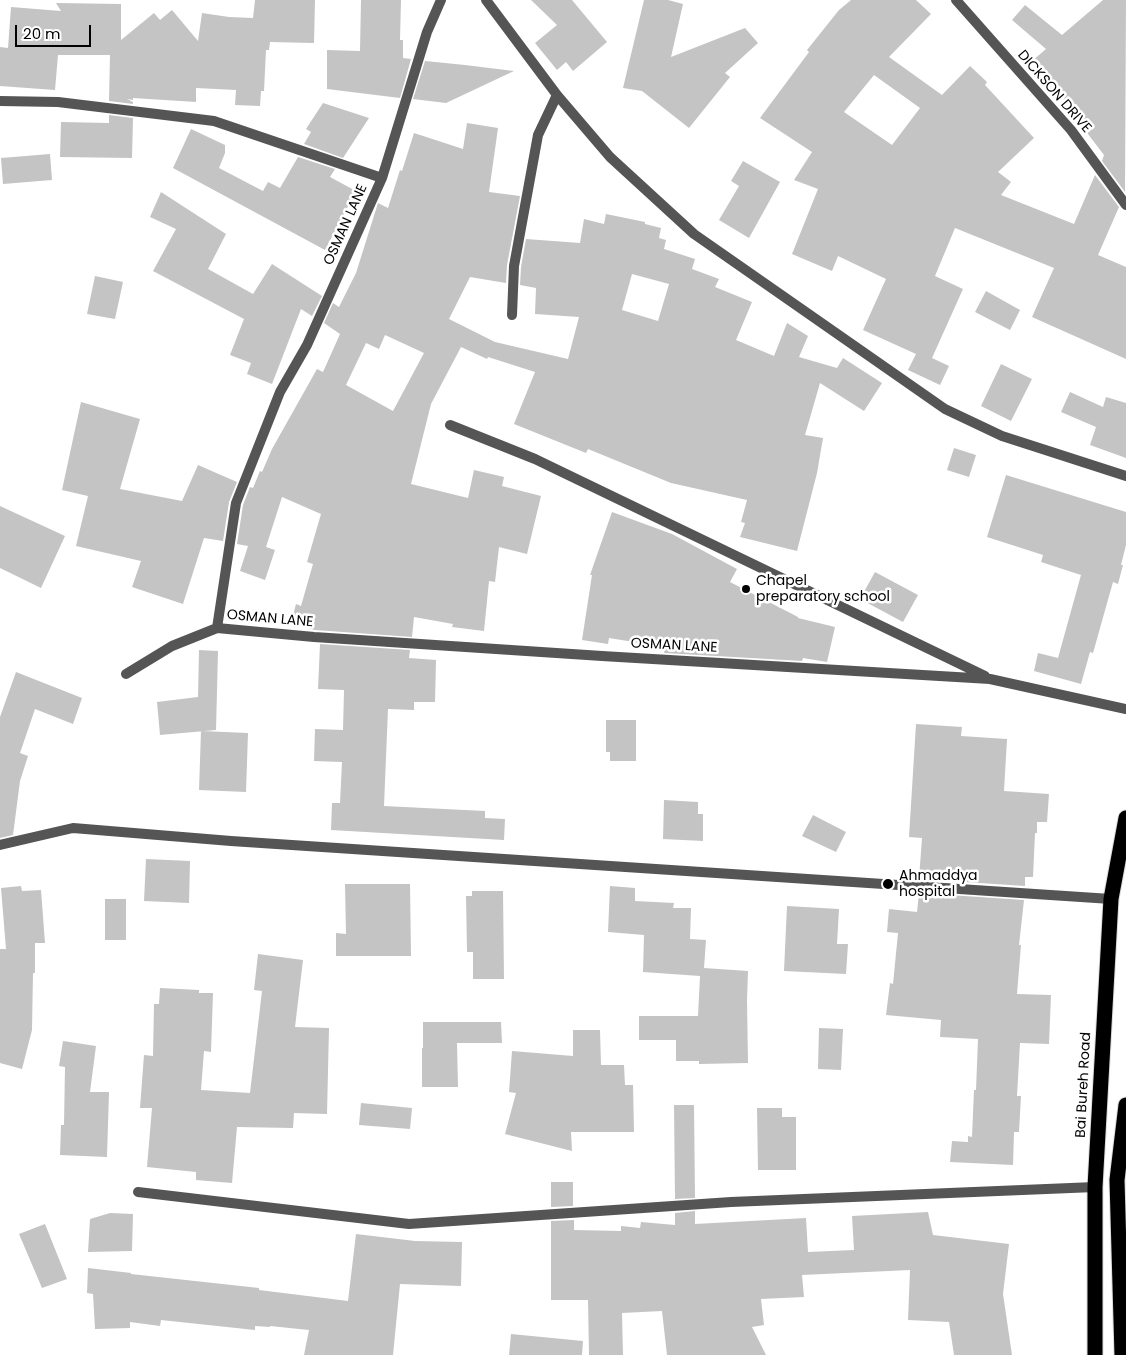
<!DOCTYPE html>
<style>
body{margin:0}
#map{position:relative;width:1126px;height:1355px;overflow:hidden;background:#fff;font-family:Poppins,sans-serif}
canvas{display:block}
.scale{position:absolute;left:15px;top:25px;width:76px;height:22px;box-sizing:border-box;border:2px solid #000;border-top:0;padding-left:6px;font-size:15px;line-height:18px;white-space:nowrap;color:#000;-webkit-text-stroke:4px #fff;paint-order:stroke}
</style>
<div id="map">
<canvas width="1126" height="1355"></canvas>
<div class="scale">20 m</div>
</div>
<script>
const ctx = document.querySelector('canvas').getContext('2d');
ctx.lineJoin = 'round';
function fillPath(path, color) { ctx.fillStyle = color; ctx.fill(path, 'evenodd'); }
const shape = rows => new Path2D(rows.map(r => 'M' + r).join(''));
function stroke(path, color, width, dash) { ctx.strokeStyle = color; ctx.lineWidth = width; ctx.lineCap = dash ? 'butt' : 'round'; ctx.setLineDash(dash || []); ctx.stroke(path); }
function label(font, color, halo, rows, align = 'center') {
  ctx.font = font + ' Poppins,sans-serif'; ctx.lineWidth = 5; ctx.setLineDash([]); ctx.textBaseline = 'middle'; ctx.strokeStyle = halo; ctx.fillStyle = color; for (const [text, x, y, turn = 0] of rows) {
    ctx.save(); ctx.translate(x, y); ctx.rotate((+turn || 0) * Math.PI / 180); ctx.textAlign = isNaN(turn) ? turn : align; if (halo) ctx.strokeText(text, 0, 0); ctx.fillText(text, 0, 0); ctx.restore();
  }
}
const building = shape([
 [255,0,315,0,314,43,270,42,269,50,266,50,264,91,261,91,260,106,235,105,236,90,196,88,196,102,133,98,133,100,127,99,133,102,133,104,109,101,110,55,58,55,55,90,0,86,0,47,8,48,11,7,61,11,56,3,121,4,121,40,154,13,160,20,172,10,198,41,202,13,229,17,253,18],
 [361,0,401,0,400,40,403,40,403,58,411,59,400,98,327,89,327,50,360,51],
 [531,0,572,0,607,42,573,71,566,62,557,70,535,43,557,25],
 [644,0,668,0,683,4,671,57,745,28,758,43,725,73,730,77,689,128,642,91,623,88],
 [851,0,916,0,931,14,889,57,942,95,970,66,987,82,985,85,1034,138,998,172,1011,182,1001,195,1074,224,1095,175,1119,207,1098,255,1126,267,1126,359,1032,317,1054,268,955,228,935,276,963,289,932,358,949,366,940,385,908,370,916,354,863,330,886,279,838,256,832,271,792,254,818,189,794,180,812,152,760,118,809,52,807,50,839,10],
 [874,75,920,108,892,145,844,112],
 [1103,0,1126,0,1125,192,1102,161,1104,155,1078,121,1081,118,1032,61,1046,49,1012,20,1025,5,1062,35],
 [425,61,465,65,514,71,446,103,413,99],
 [323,103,369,118,343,158,304,144,311,132,306,129],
 [109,115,133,118,132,158,60,157,61,122,109,123],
 [467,123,498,128,489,192,520,196,507,265,506,283,470,277,449,319,495,342,568,359,579,317,535,314,536,288,520,285,521,267,526,239,580,243,584,219,604,224,606,214,645,222,645,224,661,228,659,238,666,240,664,249,695,259,692,269,719,279,715,287,752,302,736,340,774,356,787,323,808,336,799,357,837,368,843,358,882,383,864,411,820,383,805,435,823,438,817,473,797,551,740,537,745,523,741,522,747,500,671,483,588,449,586,453,514,424,535,372,488,357,487,359,461,347,431,404,411,484,468,498,474,470,504,477,502,486,541,496,527,554,499,547,495,582,489,581,484,631,452,627,453,624,414,617,412,637,315,630,291,623,296,604,301,606,313,564,307,562,321,514,282,497,266,547,275,550,265,580,240,571,248,546,237,544,243,505,250,487,253,488,260,471,262,472,272,449,317,369,323,372,340,334,324,323,333,303,339,307,356,273,378,203,388,208,400,170,402,171,414,133,463,149],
 [632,274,669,284,658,321,622,310],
 [385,335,424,353,393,411,346,385,366,343,379,349],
 [191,129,225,145,225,153,219,168,263,191,268,182,280,188,298,157,335,169,330,177,356,191,325,250,173,168],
 [50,154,52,180,3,184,1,158],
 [743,161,780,182,749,238,719,220,739,186,731,181],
 [161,192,226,234,208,269,253,294,272,264,322,296,312,316,301,309,272,384,247,374,251,363,230,355,244,319,153,271,176,229,150,217],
 [95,276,123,282,115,319,87,314],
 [986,291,1020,310,1010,330,975,312],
 [1001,364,1032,379,1011,421,981,406],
 [1070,392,1103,407,1106,397,1126,403,1126,458,1090,445,1096,427,1061,412],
 [81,402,140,419,120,489,182,501,198,465,237,482,229,502,223,541,204,538,183,604,132,587,141,561,76,546,88,496,62,490],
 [954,448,976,455,969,477,947,470],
 [1006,475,1126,512,1126,545,1121,565,1123,565,1118,584,1113,582,1093,653,1090,652,1081,684,1034,671,1038,653,1058,658,1081,575,1041,562,1043,555,987,537],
 [0,506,65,536,41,588,0,568],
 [612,512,672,534,737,569,730,582,798,617,798,618,835,627,827,662,803,658,802,661,664,653,665,647,609,638,608,644,582,640,592,575,590,575],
 [875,572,918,595,903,622,860,599],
 [320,644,410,650,409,658,436,660,435,702,414,702,414,710,388,709,384,806,485,811,485,818,505,819,504,840,331,830,332,803,340,803,342,762,314,761,315,729,343,730,344,690,318,689],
 [199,650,218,651,216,730,160,735,157,702,198,697],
 [16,672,82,698,73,724,35,709,20,753,28,756,20,781,13,835,0,838,0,717],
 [606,720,636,720,636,761,610,761,610,752,606,752],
 [916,724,962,727,961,736,1007,739,1004,791,1049,794,1047,822,1037,822,1037,833,1035,833,1033,877,1025,877,1025,886,919,879,922,838,909,837],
 [201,731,248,733,246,792,199,790],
 [664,800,698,802,698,814,703,814,703,841,663,839],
 [813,815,846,832,836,852,802,836],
 [146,859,190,861,189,903,144,901],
 [345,884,410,884,411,956,336,956,336,933,346,934],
 [21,886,22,891,41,890,45,943,35,943,35,973,33,973,32,1030,22,1069,0,1063,0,949,6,949,1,888],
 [610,886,635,888,635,901,674,903,673,908,691,908,690,939,706,940,704,968,748,971,747,1000,748,1063,699,1064,699,1061,676,1061,676,1040,639,1040,639,1016,698,1016,700,976,643,972,644,935,608,932],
 [472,891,503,891,504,979,473,979,473,952,467,952,466,896,472,896],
 [919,893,1024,900,1019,945,1021,945,1017,994,1051,995,1049,1044,1020,1043,1017,1096,1021,1096,1019,1132,1014,1132,1013,1165,950,1162,952,1141,968,1142,968,1136,972,1137,974,1090,976,1090,978,1039,940,1037,941,1020,886,1015,890,983,893,984,898,933,887,932,889,909,917,912],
 [105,899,126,899,126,940,105,940],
 [787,906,839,909,837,944,848,944,846,974,784,971],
 [258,954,303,960,295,1027,329,1028,327,1114,294,1113,293,1128,237,1127,232,1183,196,1180,196,1172,147,1167,152,1108,140,1108,144,1055,153,1056,154,1004,159,1004,160,988,199,990,199,993,213,993,211,1052,204,1051,201,1090,250,1093,262,991,254,990],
 [423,1022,501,1022,502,1043,457,1043,458,1087,422,1087,422,1048,423,1048],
 [819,1028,843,1029,841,1070,818,1069],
 [573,1030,600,1030,601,1065,624,1065,625,1085,633,1085,634,1132,571,1132,572,1151,505,1134,516,1093,509,1092,512,1051,573,1056],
 [63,1041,96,1046,90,1092,109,1092,107,1157,60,1155,61,1125,64,1125,65,1067,59,1066],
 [361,1103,412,1108,410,1129,359,1125],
 [674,1105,694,1105,695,1198,675,1199],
 [757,1108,782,1108,782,1117,796,1117,796,1170,758,1170],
 [551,1182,573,1182,573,1206,551,1207],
 [695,1211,695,1224,806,1218,808,1252,854,1250,852,1216,928,1212,933,1235,1009,1244,1003,1294,1012,1355,954,1355,949,1322,908,1320,910,1270,802,1275,804,1297,761,1299,764,1325,752,1327,766,1355,667,1355,662,1311,622,1313,623,1355,589,1355,588,1300,551,1300,551,1221,574,1220,574,1230,621,1231,621,1226,640,1228,641,1222,675,1225,675,1213],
 [110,1213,133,1214,132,1251,88,1252,90,1219],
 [45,1224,67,1279,42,1288,19,1234],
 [356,1234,415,1241,462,1242,461,1286,400,1284,393,1355,304,1355,309,1330,270,1326,270,1327,255,1326,255,1330,161,1320,160,1326,130,1322,130,1328,95,1329,93,1294,87,1293,88,1268,131,1273,131,1274,259,1288,259,1290,348,1301],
 [511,1334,583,1341,582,1355,509,1355]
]);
const street = shape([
 [486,0,557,95,610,157,694,234,945,409,1002,436,1126,476],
 [956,0,1071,130,1126,205],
 [0,101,58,102,214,121,382,178],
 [512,315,514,266,538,135,557,95],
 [450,425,535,459,985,676],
 [217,628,236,503,280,392,307,345,382,178,427,32,441,0],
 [126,674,172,646,217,628,314,637,602,656,990,679,1126,709],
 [0,845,73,828,231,841,1111,899],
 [138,1192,409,1224,731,1202,1095,1187]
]);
const highway = shape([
 [1095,1355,1095,1187,1111,899,1126,818],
 [1122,1355,1117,1180,1126,1105]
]);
const markers = [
 [746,589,5,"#000"],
 [888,884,6,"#000"]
];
const streetNames = [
 ["DICKSON DRIVE",1054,92,49],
 ["OSMAN LANE",346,225,-66],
 ["OSMAN LANE",270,619,5],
 ["OSMAN LANE",674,646,3],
 ["Bai Bureh Road",1084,1085,-87]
];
const poiNames = [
 ["Chapel",756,581],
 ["preparatory school",756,597],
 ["Ahmaddya",899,876],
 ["hospital",899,892]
];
fillPath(building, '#c4c4c4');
stroke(highway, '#dbdbdb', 17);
stroke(street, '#555', 10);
stroke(highway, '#000', 15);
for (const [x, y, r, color] of markers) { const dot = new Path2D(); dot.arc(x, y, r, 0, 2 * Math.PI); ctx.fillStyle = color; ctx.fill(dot); stroke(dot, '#fff', 2); }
label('14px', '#000', '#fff', streetNames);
label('14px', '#000', '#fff', poiNames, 'left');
</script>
